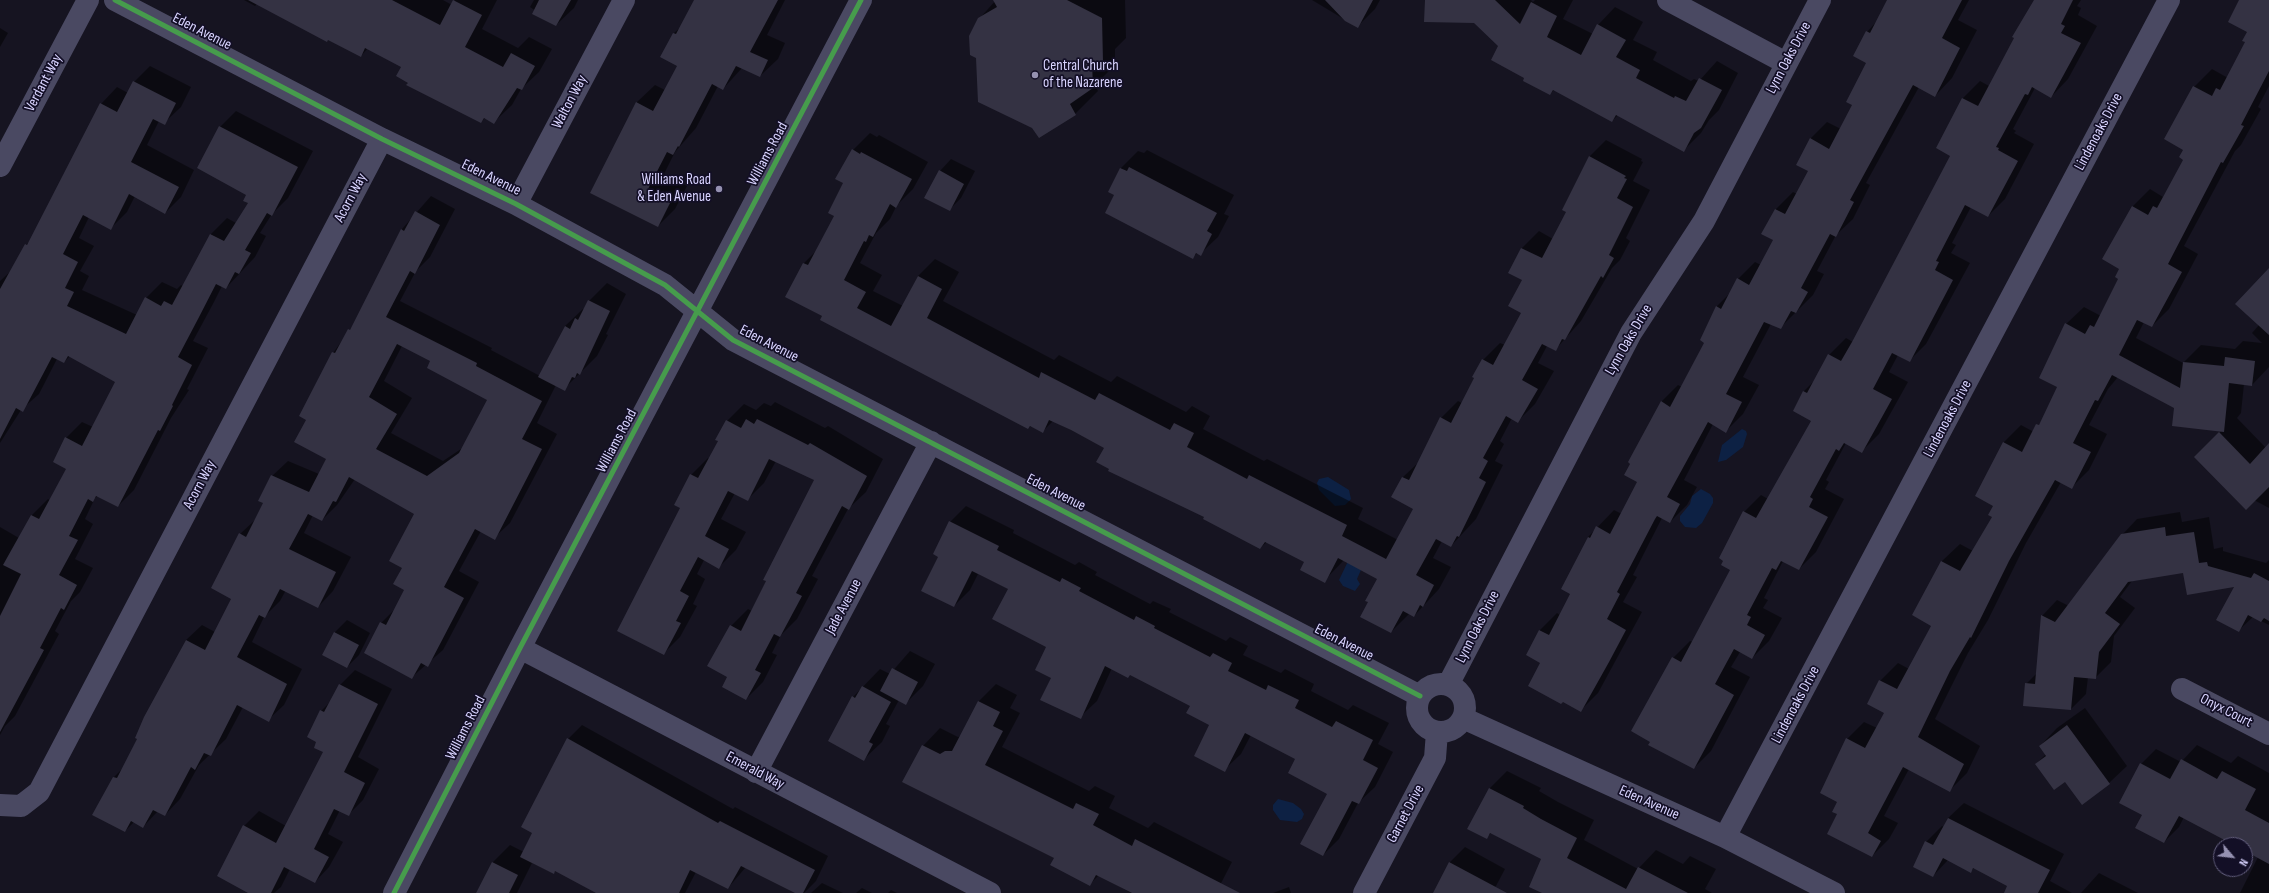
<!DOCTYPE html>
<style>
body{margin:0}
#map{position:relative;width:2269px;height:893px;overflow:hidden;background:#161421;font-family:"Sofia Sans Condensed",sans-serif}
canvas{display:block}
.north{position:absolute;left:2213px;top:837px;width:40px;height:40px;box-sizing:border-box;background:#130f26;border:1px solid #625e7d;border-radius:50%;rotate:118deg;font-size:11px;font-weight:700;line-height:16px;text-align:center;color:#d9d4ff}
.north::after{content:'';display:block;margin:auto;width:14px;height:18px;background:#9591b1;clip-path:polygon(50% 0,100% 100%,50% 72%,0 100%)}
</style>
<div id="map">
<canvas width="2269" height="893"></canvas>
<div class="north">N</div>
</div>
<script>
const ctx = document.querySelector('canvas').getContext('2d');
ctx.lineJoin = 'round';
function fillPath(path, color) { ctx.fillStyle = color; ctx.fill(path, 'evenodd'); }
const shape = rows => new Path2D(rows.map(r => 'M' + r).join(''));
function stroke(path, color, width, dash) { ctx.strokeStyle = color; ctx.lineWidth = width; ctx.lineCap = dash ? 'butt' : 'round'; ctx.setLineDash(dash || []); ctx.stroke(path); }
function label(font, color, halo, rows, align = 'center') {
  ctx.font = font + ' "Sofia Sans Condensed",sans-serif'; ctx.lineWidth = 3.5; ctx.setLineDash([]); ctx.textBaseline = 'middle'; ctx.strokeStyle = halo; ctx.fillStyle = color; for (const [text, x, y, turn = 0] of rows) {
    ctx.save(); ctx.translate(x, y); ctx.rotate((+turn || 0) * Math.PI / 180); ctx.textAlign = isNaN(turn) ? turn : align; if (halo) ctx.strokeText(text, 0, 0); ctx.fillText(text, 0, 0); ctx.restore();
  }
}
const water = shape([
 [1742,429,1746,431,1747,434,1743,447,1726,460,1718,462,1722,445],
 [1328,477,1349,490,1351,499,1345,505,1335,506,1319,490,1317,483,1319,479],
 [1701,489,1710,494,1713,498,1713,503,1702,523,1696,528,1685,527,1680,521,1680,516,1690,504,1692,496],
 [1352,553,1364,563,1357,579,1360,584,1355,591,1343,586,1339,580],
 [1278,799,1293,803,1301,809,1304,814,1302,819,1297,822,1280,820,1273,810,1273,805]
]);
const shadow = shape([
 [244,0,443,0,452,5,455,0,497,0,482,29,518,48,529,37,552,49,539,72,521,89,512,105,494,122,485,118,481,122,409,82,402,66,368,48,361,56,329,39,327,41,257,4,255,6],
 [534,0,533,0,578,0,574,8,556,25,530,7],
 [695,0,785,0,767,35,785,43,778,59,760,76,742,68,723,89,718,86,696,128,675,152,664,174,687,186,675,209,658,226,591,192,637,102,655,85,665,90,678,65,674,33,682,26],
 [996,0,1125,0,1126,38,1115,49,1115,65,1095,85,1098,91,1075,114,1039,137,979,19],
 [1312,0,1380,0,1375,9,1357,27],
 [1426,0,1531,0,1533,2,1535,0,1573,0,1563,19,1593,34,1598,25,1615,7,1643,22,1633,40,1657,52,1653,60,1691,81,1694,79,1699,81,1717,61,1738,73,1719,110,1709,120,1701,133,1684,150,1618,115,1612,121,1554,90,1550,94,1526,77,1499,46,1475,22],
 [1888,0,1969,0,1958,20,1977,30,1952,78,1935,96,1919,87,1866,183,1870,185,1853,219,1836,235,1817,271,1824,274,1813,295,1781,327,1771,324,1743,377,1759,385,1743,414,1726,431,1713,424,1684,480,1697,487,1687,505,1670,522,1662,518,1633,575,1637,577,1623,602,1642,612,1598,693,1581,710,1542,663,1527,655,1540,630,1557,613,1560,615,1572,594,1588,537,1614,510,1622,514,1639,482,1661,402,1678,385,1682,387,1706,342,1716,307,1730,293,1738,279,1755,262,1761,265,1774,240,1763,234,1776,209,1793,192,1797,194,1809,171,1810,139,1827,122,1841,129,1854,105,1868,63,1867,32,1877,21],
 [2035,0,2081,0,2077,6,2081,8,2078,15,2097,26,2068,79,2051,97,2035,88,2013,129,2016,131,2014,133,2034,144,2005,199,1988,216,1971,207,1952,243,1956,245,1951,253,1970,263,1926,344,1909,361,1898,355,1889,372,1908,382,1879,434,1862,451,1846,443,1826,480,1829,482,1825,489,1844,499,1816,552,1799,569,1784,561,1782,563,1764,598,1768,600,1763,608,1782,618,1769,641,1752,658,1740,652,1731,667,1750,677,1711,751,1694,768,1673,658,1690,641,1693,642,1732,570,1744,512,1761,495,1768,499,1813,420,1794,410,1804,391,1815,380,1829,355,1846,338,1853,342,1951,155,1937,148,1963,98,1980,81,1989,86],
 [2240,0,2269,0,2269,86,2258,107,2261,109,2241,145,2235,151,2184,246,2198,254,2169,309,2152,326,2144,322,2136,338,2183,363,2201,345,2235,349,2243,341,2262,343,2252,333,2259,325,2269,269,2269,367,2252,385,2244,384,2241,413,2237,418,2266,448,2269,445,2269,508,2254,500,2196,457,2222,430,2118,377,2108,389,2089,425,2107,434,2089,470,2071,488,2061,482,2026,543,1988,620,1968,653,1935,719,1980,746,1967,773,1950,790,1909,769,1884,816,1898,823,1889,839,1872,856,1838,814,1847,739,1864,722,1877,728,1885,712,1880,681,1898,663,1909,669,1932,625,1913,615,1942,561,1960,544,1973,551,1993,516,2004,442,2021,425,2034,432,2043,419,2058,386,2066,324,2084,307,2101,316,2120,279,2132,207,2150,189,2163,197,2185,160,2184,150,2194,87,2212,69,2228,78,2247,42,2248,32],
 [0,28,8,33,0,47],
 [150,66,191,87,181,107,164,123,159,121,147,145,194,170,181,197,165,213,135,196,127,212,111,228,89,217,79,238,94,246,80,271,89,276,82,290,137,315,146,298,162,282,177,289,181,285,183,286,211,234,227,218,236,223,249,203,220,127,236,111,313,151,288,198,272,214,260,233,266,236,255,257,226,288,222,286,214,302,193,341,208,348,187,389,189,390,171,418,134,490,118,506,98,496,95,498,85,519,93,524,75,559,93,568,80,592,71,601,55,631,59,634,15,716,5,726,0,735,0,527,19,538,32,515,48,499,50,500,67,468,66,438,82,422,93,427,117,381,70,356,64,362,57,359,39,394,21,410,0,443,0,281,12,270,26,245,32,239,101,104,117,87,128,93,134,82],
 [870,133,877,137,879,135,928,162,913,189,897,205,890,219,876,233,860,263,882,275,873,291,903,306,918,276,935,259,959,272,943,301,1054,360,1059,355,1111,382,1117,376,1186,412,1192,406,1210,416,1203,429,1264,461,1267,459,1363,508,1358,519,1398,540,1414,509,1403,477,1420,461,1441,418,1458,401,1462,403,1483,360,1500,343,1505,345,1523,312,1523,279,1509,272,1522,248,1539,231,1553,239,1568,212,1589,157,1606,140,1642,159,1641,161,1643,162,1633,181,1650,190,1626,238,1630,241,1620,260,1612,268,1581,321,1555,350,1547,346,1538,363,1554,371,1535,404,1518,421,1512,418,1500,441,1504,444,1495,461,1503,465,1476,519,1451,546,1442,541,1433,558,1451,567,1439,589,1414,616,1409,614,1391,632,1369,602,1378,578,1344,560,1324,581,1305,562,1267,542,1260,548,1205,517,1105,448,1071,430,1053,421,1042,432,1031,426,1028,428,787,297,804,263,818,249,835,216,853,150],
 [1147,150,1234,195,1224,214,1229,216,1218,237,1200,254,1197,253,1193,258,1115,195,1121,168,1138,151,1144,153],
 [951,159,975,171,961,198,949,210,940,171],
 [431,196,455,209,430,257,416,271,400,301,492,348,491,350,540,376,565,326,583,309,585,310,589,301,607,283,626,294,606,334,608,335,597,356,564,389,556,385,537,423,557,434,510,523,494,538,481,531,459,571,479,582,443,650,412,677,381,623,395,609,406,590,403,568,416,514,355,479,337,505,322,520,313,515,304,533,351,557,333,591,318,607,286,590,280,601,264,617,252,642,302,669,284,705,268,720,243,707,226,739,199,765,180,799,165,815,158,811,143,827,134,822,125,831,93,814,114,777,123,768,186,640,202,625,215,632,232,599,240,534,256,519,264,503,272,476,288,461,319,474,327,458,308,420,333,353,355,323,402,229],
 [402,346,432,360,488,400,464,447,443,461,391,433,412,398,384,381],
 [775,402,825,428,828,426,883,459,866,492,848,509,812,576,818,579,797,619,781,635,772,653,777,655,763,682,746,699,728,676,731,626,748,609,752,611,815,479,776,461,764,483,747,500,735,493,721,519,746,532,736,550,719,567,704,560,697,574,705,579,693,604,697,606,680,637,663,654,682,508,691,475,708,458,710,459,727,421,744,404,756,410,764,403,771,406],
 [966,506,1014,530,1013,533,1075,565,1079,562,1097,572,1095,575,1150,604,1153,601,1171,609,1169,612,1226,641,1230,637,1248,646,1243,655,1281,673,1285,669,1314,684,1311,691,1348,710,1353,705,1389,723,1378,744,1393,752,1375,787,1358,803,1339,839,1323,855,1328,794,1296,759,1251,735,1241,754,1224,770,1210,725,1191,706,1131,674,1112,668,1097,701,1080,717,1052,678,1047,646,1009,589,978,574,970,590,954,606,940,557,950,522],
 [2180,512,2182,522,2209,517,2214,549,2223,547,2223,551,2266,563,2269,560,2269,625,2253,617,2238,631,2236,586,2184,572,2132,581,2120,597,2135,608,2114,636,2111,662,2096,677,2088,677,2086,694,2071,709,2026,684,2037,673,2042,616,2057,600,2069,606,2122,535,2137,519],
 [347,620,370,633,359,655,347,667,323,654,335,632],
 [910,651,935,664,923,686,906,703,899,700,886,724,890,726,882,742,864,759,853,697,880,669,890,674],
 [355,670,392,689,358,757,379,769,363,800,348,815,340,810,328,834,343,842,329,867,315,882,290,869,281,887,274,893,250,893,244,826,259,811,286,826,324,752,321,711,332,700,340,685],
 [996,684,1017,695,1010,708,1020,713,1002,747,1089,791,1095,786,1115,796,1109,808,1148,828,1154,822,1232,862,1216,893,1131,893,1099,875,1090,884,1055,858,904,782,923,746,940,728,958,737,961,736,979,701],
 [2085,708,2127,766,2109,783,2065,780,2036,764,2046,754,2040,746,2057,728],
 [582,725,733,809,735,807,828,856,816,881,804,893,797,893,746,867,728,888,696,872,685,893,600,893,557,870,553,873,532,863,517,893,476,893,493,862,510,845,524,852,534,833,568,739],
 [2197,745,2231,763,2238,756,2269,773,2269,893,2240,893,2258,857,2245,850,2245,845,2236,845,2184,817,2179,827,2164,842,2143,814,2141,764,2156,749,2181,762],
 [1507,771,1541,788,1539,791,1558,802,1594,820,1584,840,1638,869,1656,850,1683,864,1690,856,1716,869,1705,889,1712,893,1561,893,1542,859,1491,833,1487,837,1469,828,1490,788],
 [1964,803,2064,854,2050,881,2072,893,2011,893,2009,886,1974,868,1971,871,1948,860,1933,876,1914,866,1926,842,1942,826,1944,827,1948,818],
 [1465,847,1505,869,1496,886,1489,893,1434,893,1450,862],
 [2099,873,2138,893,2081,893],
 [822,883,843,893,811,893],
 [1289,887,1291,893,1273,893],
 [862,888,872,893,856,893],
 [891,890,897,893,888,893]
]);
const building = shape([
 [248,0,392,0,440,25,453,0,482,15,465,47,503,67,511,53,535,66,522,90,517,88,494,124,484,118,481,123,406,85,408,83,396,76,401,67,365,48,361,57,328,40,327,42],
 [539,0,571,0,556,26,532,14],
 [694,0,778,0,750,52,768,60,760,77,736,66,723,90,712,84,679,147,678,146,673,155,667,152,647,191,670,203,658,227,590,193,636,102,653,111,677,66,660,57,673,33,676,34],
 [993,0,1067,0,1102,18,1103,62,1092,62,1093,88,1070,104,1076,115,1039,138,1032,128,978,102,976,58,970,55,969,36,978,18,997,7],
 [1325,0,1373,0,1358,28,1345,21],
 [1425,0,1495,0,1520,24,1531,2,1557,16,1547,37,1581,55,1597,24,1626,40,1616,57,1640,70,1636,78,1674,98,1675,96,1686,101,1699,78,1722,90,1701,128,1694,133,1684,152,1616,115,1612,122,1553,90,1550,95,1523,81,1524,78,1491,60,1498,46,1474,23,1424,22],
 [1887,0,1962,0,1942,38,1960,48,1935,97,1913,85,1850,200,1854,202,1836,237,1830,234,1801,288,1808,292,1796,313,1791,311,1781,329,1764,322,1726,394,1742,402,1726,433,1708,422,1667,497,1680,504,1670,523,1657,516,1655,519,1617,592,1620,594,1607,619,1626,630,1609,662,1581,712,1563,702,1561,704,1528,686,1540,663,1526,655,1539,630,1549,635,1570,594,1561,589,1588,537,1590,538,1596,526,1610,534,1637,482,1624,475,1630,464,1628,462,1661,401,1670,407,1704,343,1700,340,1716,306,1721,309,1737,278,1749,285,1773,240,1761,234,1775,209,1785,214,1808,171,1796,165,1810,138,1829,149,1852,105,1846,102,1866,63,1853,56,1866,31,1870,33],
 [2034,0,2073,0,2061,24,2065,26,2061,33,2081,43,2051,98,2032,87,2028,95,2025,94,1996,147,1999,148,1998,150,2018,161,1988,217,1965,205,1936,261,1939,262,1935,270,1953,280,1910,362,1892,353,1873,389,1892,399,1862,453,1844,443,1839,451,1836,449,1810,497,1813,499,1809,507,1828,517,1799,570,1781,561,1776,570,1772,568,1747,615,1751,617,1747,625,1765,635,1752,659,1734,649,1715,684,1734,695,1694,769,1648,745,1650,742,1631,731,1672,657,1681,662,1730,570,1721,565,1723,561,1719,558,1743,511,1756,518,1811,421,1793,411,1803,391,1807,393,1828,354,1841,361,1852,342,1950,156,1936,148,1962,98,1978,106,2014,38,2012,37],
 [2239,0,2269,0,2269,71,2241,125,2244,126,2223,163,2221,162,2168,264,2182,272,2152,327,2137,320,2119,355,2180,388,2183,362,2224,366,2225,357,2255,361,2252,386,2229,383,2224,432,2172,426,2174,408,2112,375,2098,401,2095,400,2073,443,2091,452,2072,489,2055,480,2009,561,1971,638,1970,637,1950,671,1918,737,1964,764,1950,792,1903,767,1868,833,1881,841,1872,857,1827,834,1837,814,1832,812,1837,802,1820,793,1846,738,1865,748,1884,713,1867,704,1879,680,1897,689,1931,626,1912,615,1941,561,1960,571,1992,517,1988,515,1993,506,1975,496,2003,442,2022,452,2036,424,2039,425,2057,387,2039,378,2065,323,2085,334,2090,325,2094,327,2118,279,2115,277,2119,269,2102,259,2132,206,2148,215,2153,206,2157,208,2183,160,2179,157,2183,150,2164,139,2193,86,2212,96,2216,88,2220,90,2245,42,2242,41,2247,32,2228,22],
 [133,81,176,103,165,125,153,119,131,162,179,187,165,214,129,194,111,230,83,215,63,254,78,262,65,288,74,292,67,306,126,334,145,297,161,306,164,301,172,305,210,234,224,241,248,203,243,201,246,195,197,168,219,126,298,167,272,216,267,213,245,250,251,253,239,274,235,272,226,289,216,284,198,319,178,357,192,365,172,405,173,406,160,431,158,430,118,507,96,496,93,502,88,499,69,536,78,540,59,575,77,585,64,610,61,608,40,648,44,650,0,732,0,616,21,574,3,565,31,515,39,519,66,469,53,462,65,437,82,446,115,382,68,356,64,363,52,357,23,412,16,408,0,439,0,289,25,244,27,245,100,103,117,112],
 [852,149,860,154,861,152,912,179,896,208,890,204,873,237,869,235,866,242,864,241,844,280,866,292,857,308,891,326,918,276,942,289,927,318,1039,378,1041,372,1095,400,1099,393,1170,430,1174,423,1194,433,1187,447,1247,479,1249,475,1347,525,1342,536,1386,559,1413,509,1391,497,1402,477,1409,480,1440,417,1451,423,1474,378,1472,377,1482,359,1493,365,1521,313,1508,306,1522,280,1508,273,1521,248,1542,258,1566,212,1562,210,1589,156,1626,176,1624,178,1627,179,1617,198,1633,207,1609,255,1614,258,1603,278,1601,276,1565,340,1562,339,1556,351,1542,344,1522,380,1538,389,1518,423,1506,416,1483,458,1488,461,1479,478,1486,482,1459,537,1457,536,1451,547,1436,539,1416,575,1434,585,1423,607,1420,605,1414,617,1403,611,1391,633,1360,617,1368,602,1365,601,1377,579,1338,558,1325,583,1300,570,1304,562,1265,542,1260,549,1203,519,1204,517,1108,471,1109,469,1096,462,1104,448,1071,430,1049,420,1043,433,1030,426,1028,429,820,320,822,316,785,297,803,263,808,265,834,216,828,213,843,183,835,179],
 [1129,167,1217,213,1207,231,1212,234,1201,256,1196,253,1193,259,1105,213,1114,195,1108,192,1120,168,1127,171],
 [939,170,964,184,950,211,924,198],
 [415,211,440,225,415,274,410,271,386,317,477,363,476,366,542,401,522,439,542,449,495,540,475,529,444,587,464,598,428,667,421,663,412,679,364,653,380,622,386,625,404,590,393,584,402,568,389,561,414,514,349,477,336,502,333,501,322,521,308,514,289,549,336,572,318,608,280,589,265,618,259,615,237,657,287,684,269,722,237,705,211,756,204,753,195,770,191,767,165,816,153,810,143,828,131,821,125,832,92,815,113,777,117,778,137,739,135,738,144,717,186,640,205,650,231,599,211,588,239,533,246,537,263,503,258,501,271,475,309,492,326,459,294,442,306,420,299,416,332,352,335,353,348,329,350,330,401,229,404,231],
 [397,344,430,361,427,368,487,400,459,453,427,476,376,449,397,414,369,397],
 [2269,268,2269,335,2235,304],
 [588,300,610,311,580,375,577,373,575,378,572,377,565,391,538,377,565,326,570,329,575,318,578,320],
 [746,419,754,424,757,419,808,445,810,443,867,476,849,510,842,506,796,593,802,596,780,637,774,634,755,670,761,673,746,700,722,687,727,677,707,666,730,625,741,631,766,581,763,580,814,480,769,459,748,501,728,491,705,536,729,549,719,569,698,557,680,591,689,596,676,621,681,623,664,655,617,631,680,508,674,505,690,474,698,478,718,441,715,440,726,420,741,428],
 [2219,432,2250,464,2269,443,2269,487,2246,510,2194,457],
 [949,521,999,546,997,550,1060,582,1062,578,1081,588,1079,591,1134,620,1136,616,1155,626,1154,628,1210,657,1213,653,1232,663,1228,671,1266,690,1268,685,1299,700,1295,708,1332,727,1336,721,1373,740,1363,760,1378,768,1359,804,1352,801,1323,856,1300,844,1327,794,1288,773,1295,759,1245,733,1225,772,1194,756,1209,725,1186,713,1190,706,1130,675,1128,678,1105,666,1081,719,1040,700,1051,678,1035,670,1046,647,992,619,1008,589,972,571,954,607,921,591,938,557,933,554],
 [2165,527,2166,536,2194,532,2199,563,2207,562,2208,566,2251,578,2254,573,2269,581,2269,621,2264,618,2261,622,2248,615,2239,632,2216,620,2234,587,2187,595,2183,573,2128,582,2105,613,2120,624,2099,652,2096,679,2074,677,2071,710,2023,706,2025,683,2035,684,2041,615,2055,622,2121,534],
 [334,632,359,645,347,668,322,655],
 [892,668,918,682,906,705,880,691],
 [339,684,378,704,344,772,365,783,349,816,334,809,314,849,329,857,315,883,284,867,271,893,248,893,217,876,243,825,276,843,323,752,314,748,316,742,307,737,320,710,324,712],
 [862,686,891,702,869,742,873,744,864,761,828,741,852,696,855,698],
 [978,701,1000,712,993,726,1003,731,985,765,1073,809,1076,803,1099,814,1093,825,1132,846,1135,839,1240,893,1132,893,1096,875,1090,886,1050,865,1054,858,902,782,922,745,940,754,945,751,952,751],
 [2067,725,2110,784,2082,805,2065,782,2054,790,2035,764,2046,756,2039,746],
 [567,738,718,823,720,821,815,870,803,893,795,893,741,866,728,889,690,870,679,893,596,893,555,871,554,874,520,857,532,833,521,827],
 [2181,759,2217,779,2222,771,2256,789,2245,810,2269,823,2269,864,2245,851,2245,845,2234,845,2179,816,2164,843,2135,828,2142,815,2119,803,2140,763,2170,779],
 [1489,788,1524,806,1523,808,1541,819,1577,838,1567,858,1626,889,1638,867,1688,893,1542,893,1529,887,1541,859,1490,833,1487,839,1467,829],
 [1948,818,2050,870,2038,893,2004,893,2007,886,1973,868,1971,873,1943,858,1933,877,1913,867,1925,841,1933,845],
 [492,862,518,875,509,893,476,893],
 [1449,862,1507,893,1433,893]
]);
const minor = shape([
 [115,0,382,139,516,204,665,285,733,340,1420,696],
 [1668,0,1786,63],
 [0,166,88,0],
 [516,204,624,0],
 [520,648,990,893],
 '1417 708a24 24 0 1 1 48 0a24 24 0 1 1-48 0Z',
 [1448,685,1631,333,1704,221,1820,0],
 [2182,689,2269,734],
 [1463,718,1725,837,1834,893],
 [756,772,931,442],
 [0,805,21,806,39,792,382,139],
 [1725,837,2169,0],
 [394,893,520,648,861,0],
 [1364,893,1435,758,1437,732]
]);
const cycleway = shape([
 [115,0,382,139,516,204,665,285,733,340,1420,696],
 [394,893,520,648,861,0]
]);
const markers = [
 [1035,75,4,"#9591b1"],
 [719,189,4,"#9591b1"]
];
const streetNames = [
 ["Eden Avenue",202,32,27],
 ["Lynn Oaks Drive",1789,58,-62],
 ["Verdant Way",44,83,-62],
 ["Walton Way",570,102,-62],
 ["Lindenoaks Drive",2099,132,-62],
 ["Williams Road",768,154,-62],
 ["Eden Avenue",491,178,26],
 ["Acorn Way",351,198,-62],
 ["Lynn Oaks Drive",1629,340,-60],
 ["Eden Avenue",769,344,27],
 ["Lindenoaks Drive",1948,419,-62],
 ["Williams Road",617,441,-62],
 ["Acorn Way",200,485,-62],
 ["Eden Avenue",1056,493,27],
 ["Jade Avenue",844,607,-62],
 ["Lynn Oaks Drive",1478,627,-63],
 ["Eden Avenue",1344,643,27],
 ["Lindenoaks Drive",1796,705,-62],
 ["Onyx Court",2226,711,27],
 ["Williams Road",466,728,-63],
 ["Emerald Way",755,771,28],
 ["Eden Avenue",1649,803,24],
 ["Garnet Drive",1406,814,-62]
];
const poiNames = [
 ["Central Church",1043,66],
 ["of the Nazarene",1043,83],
 ["Williams Road",711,180,"right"],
 ["& Eden Avenue",711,197,"right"]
];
fillPath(water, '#0d2144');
fillPath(shadow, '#0007');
fillPath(building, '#343243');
stroke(minor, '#4a4962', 22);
stroke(cycleway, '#469c4c', 5);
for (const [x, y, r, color] of markers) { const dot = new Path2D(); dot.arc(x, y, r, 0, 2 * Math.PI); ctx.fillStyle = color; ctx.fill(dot); stroke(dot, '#130f26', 1.5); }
label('15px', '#d9d4ff', '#130f26', streetNames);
label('15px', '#d9d4ff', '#130f26', poiNames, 'left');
</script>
